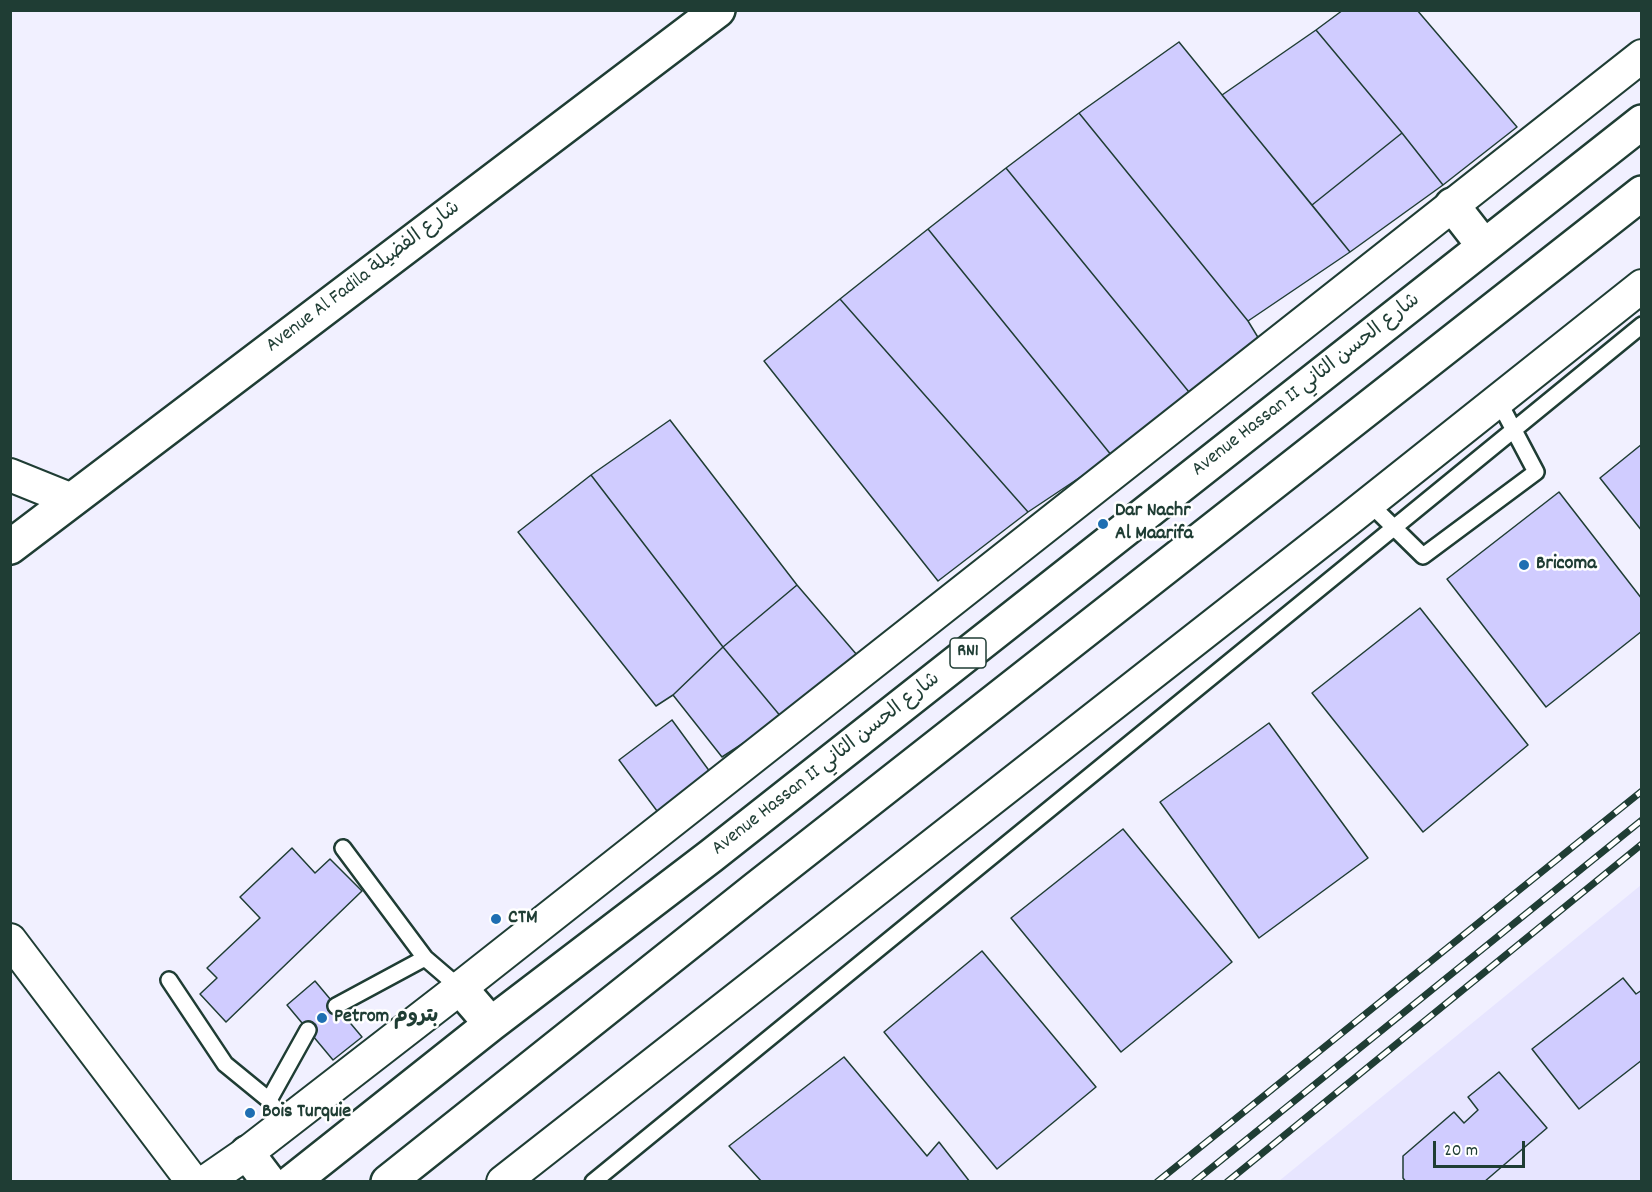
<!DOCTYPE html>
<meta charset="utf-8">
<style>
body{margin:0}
#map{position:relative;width:1652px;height:1192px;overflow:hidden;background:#f1f0ff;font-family:Dekko,sans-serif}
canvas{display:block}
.frame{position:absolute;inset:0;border:12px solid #1f3d34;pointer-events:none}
.scale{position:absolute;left:1433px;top:1141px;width:92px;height:27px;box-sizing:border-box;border:3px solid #1f3d34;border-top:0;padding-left:8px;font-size:18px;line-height:21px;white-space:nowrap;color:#1f3d34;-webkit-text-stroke:4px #fff;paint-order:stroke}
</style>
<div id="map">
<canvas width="1652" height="1192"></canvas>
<div class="frame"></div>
<div class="scale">20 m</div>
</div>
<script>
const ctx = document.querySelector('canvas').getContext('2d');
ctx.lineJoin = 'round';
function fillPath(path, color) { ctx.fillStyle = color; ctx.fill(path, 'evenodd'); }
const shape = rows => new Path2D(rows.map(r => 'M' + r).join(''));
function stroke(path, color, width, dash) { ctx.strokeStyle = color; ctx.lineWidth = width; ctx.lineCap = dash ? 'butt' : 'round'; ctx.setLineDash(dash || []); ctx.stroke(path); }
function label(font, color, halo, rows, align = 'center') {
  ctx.font = font + ' Dekko,"Playpen Sans Arabic",sans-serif'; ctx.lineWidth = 5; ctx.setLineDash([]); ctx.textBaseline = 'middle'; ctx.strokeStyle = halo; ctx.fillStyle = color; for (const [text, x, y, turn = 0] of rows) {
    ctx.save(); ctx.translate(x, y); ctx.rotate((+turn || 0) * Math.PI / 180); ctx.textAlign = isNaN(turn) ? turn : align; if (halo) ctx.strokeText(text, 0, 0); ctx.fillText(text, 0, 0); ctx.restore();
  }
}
const built = shape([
 [1641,885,1641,1181,1279,1181]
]);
const building = shape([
 [1343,10,1417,10,1517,127,1443,185,1402,133,1316,30,1343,10],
 [1316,30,1402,133,1312,205,1222,95,1316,30],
 [1179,42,1350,252,1248,321,1079,113,1179,42],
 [1079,113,1248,321,1259,339,1189,392,1006,168,1079,113],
 [1402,133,1443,185,1350,252,1312,205,1402,133],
 [1006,168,1189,392,1112,456,928,229,1006,168],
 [928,229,1112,456,1028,512,840,299,928,229],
 [840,299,1028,512,938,581,764,361,840,299],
 [670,420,797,585,723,647,591,475,670,420],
 [1642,444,1642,531,1600,478,1642,444],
 [591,475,723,647,673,695,656,706,518,532,591,475],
 [1559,492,1642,599,1642,631,1546,707,1447,579,1559,492],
 [797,585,857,655,782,718,723,647,797,585],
 [1420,608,1528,745,1423,832,1312,693,1420,608],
 [723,647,782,718,722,757,673,695,723,647],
 [672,720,713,776,660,815,619,760,672,720],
 [1269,723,1368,858,1259,938,1160,802,1269,723],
 [1123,829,1232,962,1121,1052,1011,918,1123,829],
 [292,848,315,873,330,859,362,891,226,1022,200,994,217,978,207,968,260,918,240,897,292,848],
 [982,951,1096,1087,997,1169,884,1032,982,951],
 [1623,978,1636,994,1642,990,1642,1060,1579,1109,1532,1049,1623,978],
 [315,981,362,1037,333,1060,287,1005,315,981],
 [844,1057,927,1156,939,1142,970,1182,762,1182,729,1146,844,1057],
 [1499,1072,1547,1128,1484,1182,1406,1182,1403,1178,1403,1156,1454,1112,1464,1123,1478,1110,1468,1097,1499,1072]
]);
const lane = shape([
 [1369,503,1423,556,1536,472,1498,400],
 [343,848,425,958,460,988],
 [169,980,225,1064,269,1100],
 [336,1006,425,958],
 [273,1106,269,1100,308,1030],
 [593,1182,1642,325]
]);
const street = shape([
 [10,475,72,500],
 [10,940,193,1182],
 [205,1182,247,1153,460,988,1642,56],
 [503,1182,1349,519,1642,286]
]);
const secondary = shape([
 [10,547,718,10]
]);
const primary = shape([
 [1452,205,1484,246],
 [460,988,491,1024],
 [247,1153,269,1182],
 [292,1182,491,1024,711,856,1642,122],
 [388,1182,757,888,1642,193]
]);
const rail = shape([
 [1157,1182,1642,791],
 [1194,1182,1642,820],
 [1227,1182,1642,844]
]);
const markers = [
 [1103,524,6,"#1f6fb2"],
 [1524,565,6,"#1f6fb2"],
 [496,919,6,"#1f6fb2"],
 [322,1018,6,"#1f6fb2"],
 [250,1113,6,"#1f6fb2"]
];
const shields = [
 [968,653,36]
];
const shieldNames = [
 ["RN1",968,653]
];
const streetNames = [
 ["Avenue Al Fadila شارع الفضيلة",364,278,-37],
 ["Avenue Hassan II شارع الحسن الثاني",1307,386,-38],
 ["Avenue Hassan II شارع الحسن الثاني",827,765,-38]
];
const poiNames = [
 ["Dar Nachr",1115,512],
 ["Al Maarifa",1115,535],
 ["Bricoma",1536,565],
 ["CTM",508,919],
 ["Petrom بتروم",334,1018],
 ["Bois Turquie",262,1113]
];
fillPath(built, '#e7e5ff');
fillPath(building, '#d0ccff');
stroke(building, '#1f3d34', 1.5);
stroke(lane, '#1f3d34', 20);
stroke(street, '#1f3d34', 36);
stroke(secondary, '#1f3d34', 38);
stroke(primary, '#1f3d34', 38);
stroke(lane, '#fff', 15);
stroke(street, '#fff', 32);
stroke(secondary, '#fff', 33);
stroke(primary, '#fff', 33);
stroke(rail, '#1f3d34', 7);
stroke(rail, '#fff', 4.5, [14]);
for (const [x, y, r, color] of markers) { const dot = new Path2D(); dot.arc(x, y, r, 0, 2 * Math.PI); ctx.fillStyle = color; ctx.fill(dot); stroke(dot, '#fff', 2); }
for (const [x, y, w] of shields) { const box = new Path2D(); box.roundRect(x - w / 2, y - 15, w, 30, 4.5); ctx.fillStyle = '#fff'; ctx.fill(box); stroke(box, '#1f3d34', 1.5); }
label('bold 18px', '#1f3d34', null, shieldNames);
label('20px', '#1f3d34', '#fff', streetNames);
label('bold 20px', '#1f3d34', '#fff', poiNames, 'left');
</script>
